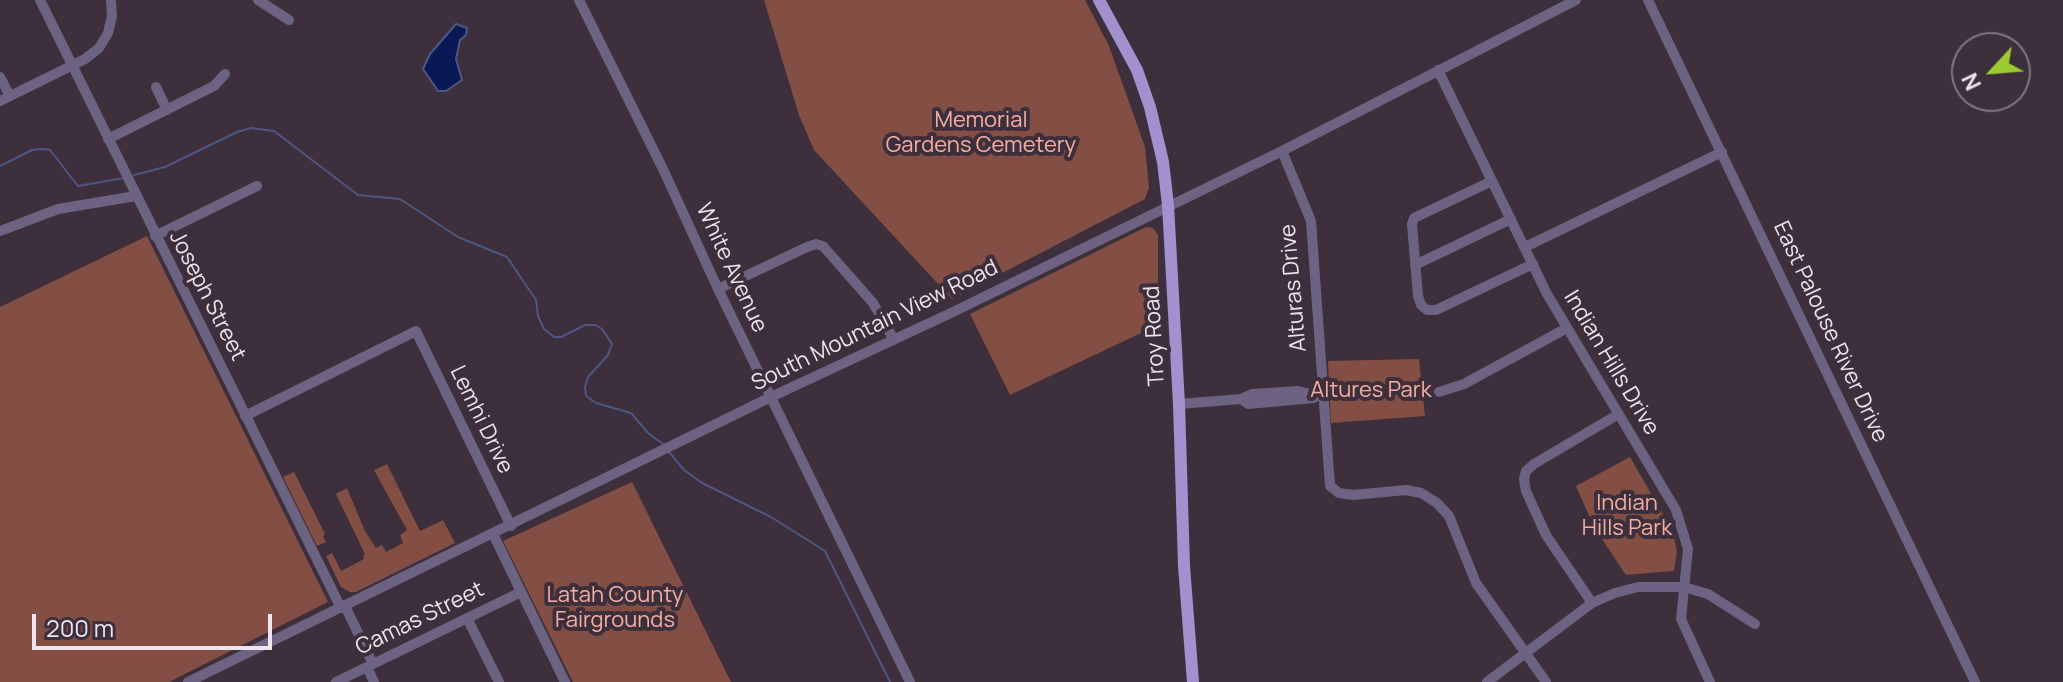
<!DOCTYPE html>
<style>
body{margin:0}
#map{position:relative;width:2063px;height:682px;overflow:hidden;background:#3d2f3c;font-family:Manrope,sans-serif}
canvas{display:block}
.north{position:absolute;left:1951px;top:32px;width:80px;height:80px;box-sizing:border-box;background:#3d2f3c;border:2px solid #847783;border-radius:50%;rotate:244deg;font-size:22px;font-weight:700;line-height:32px;text-align:center;color:#eee4ed}
.north::after{content:'';display:block;margin:auto;width:28px;height:36px;background:#9dca30;clip-path:polygon(50% 0,100% 100%,50% 72%,0 100%)}
.scale{position:absolute;left:32px;top:614px;width:240px;height:36px;box-sizing:border-box;border:4px solid #eee4ed;border-top:0;padding-left:10px;font-size:24px;line-height:28px;white-space:nowrap;color:#eee4ed;-webkit-text-stroke:6px #3d2f3c;paint-order:stroke}
</style>
<div id="map">
<canvas width="2063" height="682"></canvas>
<div class="north">N</div>
<div class="scale">200 m</div>
</div>
<script>
const ctx = document.querySelector('canvas').getContext('2d');
ctx.lineJoin = 'round';
function fillPath(path, color) { ctx.fillStyle = color; ctx.fill(path, 'evenodd'); }
const shape = rows => new Path2D(rows.map(r => 'M' + r).join(''));
function stroke(path, color, width, dash) { ctx.strokeStyle = color; ctx.lineWidth = width; ctx.lineCap = dash ? 'butt' : 'round'; ctx.setLineDash(dash || []); ctx.stroke(path); }
function label(font, color, halo, rows, align = 'center') {
  ctx.font = font + ' Manrope,sans-serif'; ctx.lineWidth = 8; ctx.setLineDash([]); ctx.textBaseline = 'middle'; ctx.strokeStyle = halo; ctx.fillStyle = color; for (const [text, x, y, turn = 0] of rows) {
    ctx.save(); ctx.translate(x, y); ctx.rotate((+turn || 0) * Math.PI / 180); ctx.textAlign = isNaN(turn) ? turn : align; if (halo) ctx.strokeText(text, 0, 0); ctx.fillText(text, 0, 0); ctx.restore();
  }
}
const green = shape([
 [764,0,1085,0,1109,46,1145,147,1149,187,1145,199,952,299,814,150,799,115],
 [1146,227,1153,228,1158,235,1158,325,1010,395,970,314],
 [147,236,328,602,169,682,0,682,0,307],
 [1419,359,1425,416,1331,423,1328,361],
 [1630,457,1673,532,1677,552,1674,571,1626,575,1594,527,1576,486],
 [387,464,420,531,443,520,455,543,356,592,350,592,341,587,326,556,332,553,341,571,364,559,363,556,365,554,336,494,347,488,365,531,376,548,382,545,386,552,403,543,400,535,407,530,374,470],
 [294,472,325,534,323,536,326,542,317,546,283,477],
 [632,482,731,682,573,682,503,541]
]);
const water = shape([
 [456,24,467,28,466,35,460,40,456,59,462,80,446,91,438,91,423,69,430,54,456,24]
]);
const stream = shape([
 [0,166,32,150,42,149,50,150,78,186,124,178],
 [134,175,165,167,237,132,251,128,274,131,358,195,400,199,458,237,507,257,536,300,538,316,544,329,554,337,561,337,585,325,595,325,602,329,612,344,608,355,588,377,585,387,586,396,596,403,631,413,648,433,663,444],
 [669,452,684,470,702,483,771,517,825,551,890,682]
]);
const minor = shape([
 [40,0,341,608],
 [258,0,289,20],
 [579,0,663,169,718,289,910,682],
 [1648,0,1975,682],
 [1438,70,1547,294,1676,510,1688,549,1681,619,1710,682],
 [0,77,10,96],
 [156,87,167,110],
 [0,101,85,59,99,48,108,33,112,16,111,0],
 [108,139,214,86,225,74],
 [1282,151,1311,221,1330,486,1339,493,1353,495,1406,490,1421,493,1437,503,1449,516,1476,583,1546,682],
 [1492,181,1414,218,1412,224,1418,296,1421,305,1427,310,1436,310,1533,264],
 [0,231,58,209,136,196],
 [155,236,257,186],
 [1525,247,1722,152],
 [1415,265,1511,219],
 [718,289,805,248,816,244,823,246,873,303,894,340],
 [1439,392,1464,384,1567,328],
 [1241,399,1248,404,1314,398],
 [1179,404,1241,399,1252,394,1298,391,1322,397],
 [245,416,416,331,511,526],
 [493,534,565,682],
 [1592,603,1546,535,1526,491,1524,479,1526,471,1534,464,1617,415],
 [345,606,373,664],
 [467,618,499,682],
 [367,667,374,682],
 [188,682,771,397,953,312,1282,151,1576,0],
 [336,682,521,592],
 [1487,682,1592,603,1615,593,1638,587,1684,587,1708,594,1755,624]
]);
const major = shape([
 [1099,0,1137,70,1150,107,1163,162,1168,205,1179,404,1184,566,1193,682]
]);
const parkNames = [
 ["Memorial",981,121],
 ["Gardens Cemetery",981,146],
 ["Altures Park",1371,391],
 ["Indian",1627,504],
 ["Hills Park",1627,529],
 ["Latah County",615,596],
 ["Fairgrounds",615,621]
];
const streetNames = [
 ["White Avenue",731,268,65],
 ["Alturas Drive",1294,288,-95],
 ["Joseph Street",207,296,63],
 ["South Mountain View Road",875,326,-26],
 ["East Palouse River Drive",1830,332,65],
 ["Troy Road",1155,336,-93],
 ["Indian Hills Drive",1611,363,59],
 ["Lemhi Drive",481,420,64],
 ["Camas Street",420,619,-26]
];
fillPath(green, '#834e44');
fillPath(water, '#091955');
stroke(water, '#4e5683', 2);
stroke(stream, '#4e5683', 2);
stroke(minor, '#6c6382', 10);
stroke(major, '#a290cf', 12);
label('22px', '#f4afa2', '#3d2f3c', parkNames);
label('22px', '#eee4ed', '#3d2f3c', streetNames);
</script>
